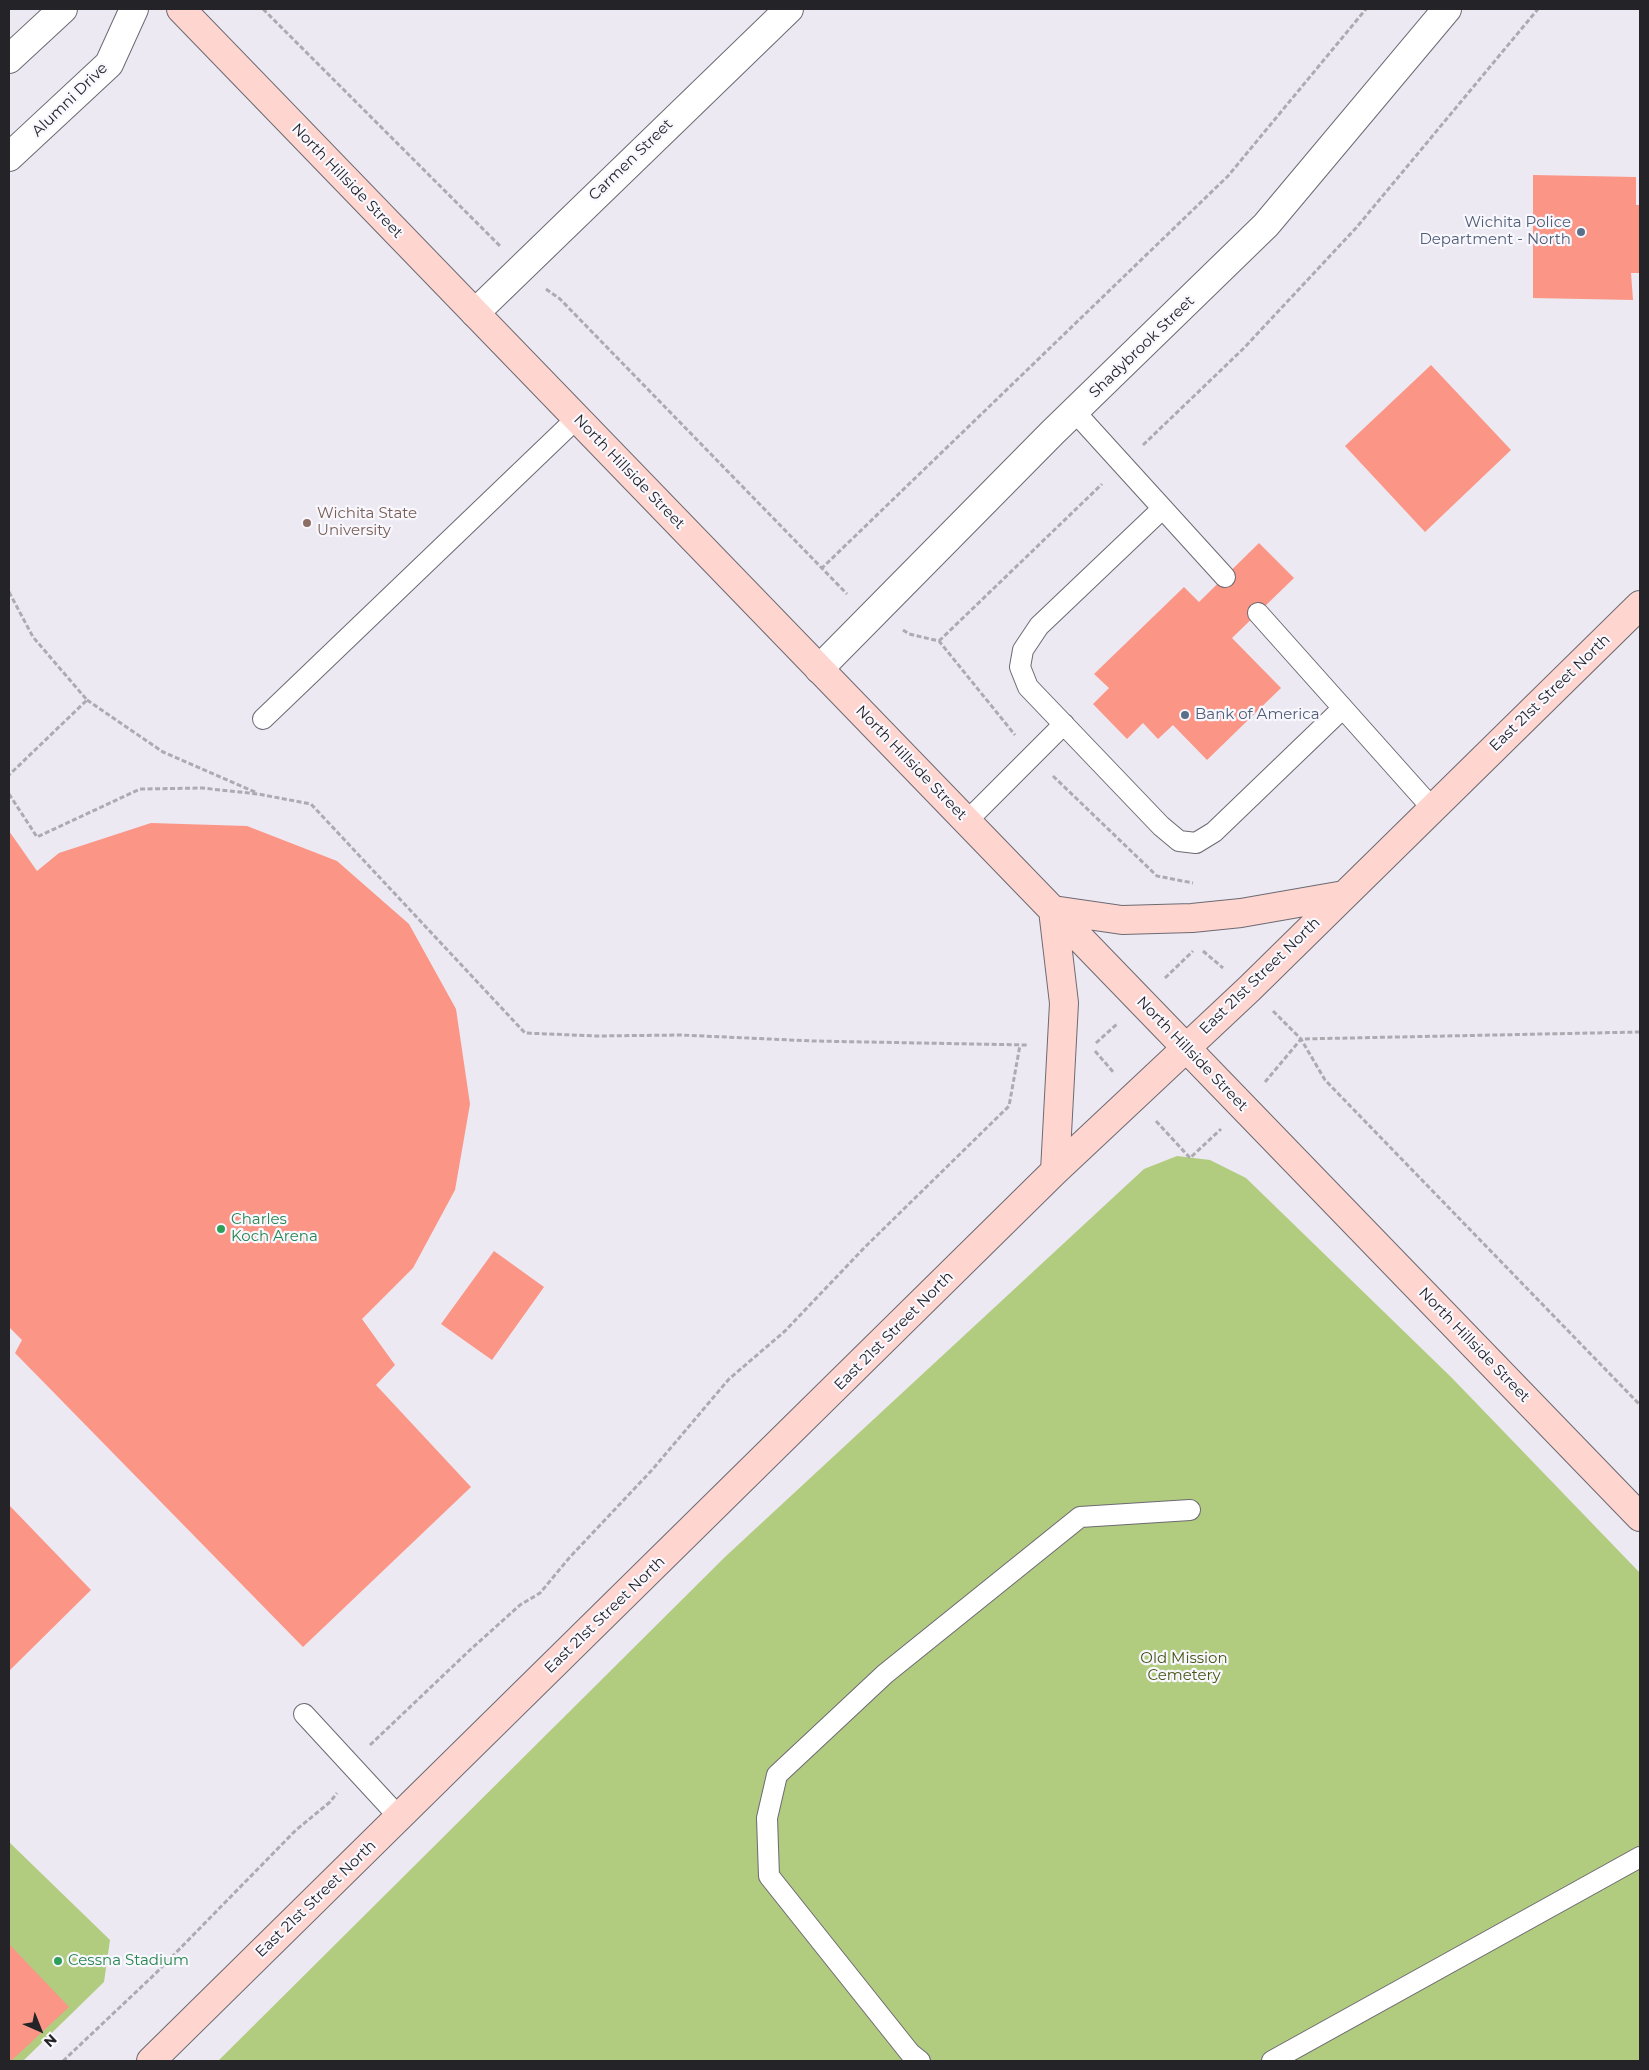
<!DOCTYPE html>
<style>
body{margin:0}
#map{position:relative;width:1649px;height:2070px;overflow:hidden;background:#ece9f2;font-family:Montserrat,sans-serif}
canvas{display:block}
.frame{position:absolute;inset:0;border:10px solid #242327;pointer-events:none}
.north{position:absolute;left:15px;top:2005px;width:50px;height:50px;-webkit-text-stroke:4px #f9f7fe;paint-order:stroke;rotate:136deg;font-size:14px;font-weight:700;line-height:20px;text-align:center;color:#242327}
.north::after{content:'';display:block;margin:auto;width:18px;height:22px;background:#242327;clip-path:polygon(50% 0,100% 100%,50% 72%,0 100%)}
</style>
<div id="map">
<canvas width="1649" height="2070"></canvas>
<div class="frame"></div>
<div class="north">N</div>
</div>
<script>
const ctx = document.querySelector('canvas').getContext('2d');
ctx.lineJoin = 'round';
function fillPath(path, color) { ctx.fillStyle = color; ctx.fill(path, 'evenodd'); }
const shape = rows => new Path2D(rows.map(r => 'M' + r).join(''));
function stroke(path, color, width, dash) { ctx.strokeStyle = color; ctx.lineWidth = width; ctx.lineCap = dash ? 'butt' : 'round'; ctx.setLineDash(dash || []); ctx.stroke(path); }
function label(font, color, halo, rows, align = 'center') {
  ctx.font = font + ' Montserrat,sans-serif'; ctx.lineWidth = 4.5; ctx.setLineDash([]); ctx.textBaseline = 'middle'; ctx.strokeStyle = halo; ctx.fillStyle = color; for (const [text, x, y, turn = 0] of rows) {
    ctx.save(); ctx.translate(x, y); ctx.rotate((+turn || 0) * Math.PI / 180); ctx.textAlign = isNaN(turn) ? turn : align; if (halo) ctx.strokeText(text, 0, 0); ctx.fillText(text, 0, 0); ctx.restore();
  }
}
const green = shape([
 [1177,1156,1210,1160,1246,1178,1452,1378,1640,1573,1640,2061,218,2061,726,1556,1144,1169],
 [9,1842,110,1940,104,1982,23,2061,9,2061]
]);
const building = shape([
 [1533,175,1636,177,1636,205,1640,205,1640,273,1631,273,1633,300,1533,298],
 [1431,365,1511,450,1425,532,1345,446],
 [1259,543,1294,578,1232,638,1281,688,1207,760,1173,725,1158,739,1143,723,1127,739,1093,704,1109,688,1094,674,1184,587,1199,602],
 [151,823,247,826,337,861,409,924,456,1009,470,1104,455,1190,413,1268,362,1319,395,1365,376,1385,471,1487,303,1647,15,1353,22,1340,9,1327,9,831,37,871,59,853],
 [494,1251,544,1287,492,1360,441,1324],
 [9,1505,91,1590,9,1671],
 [10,1945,69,2007,11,2061,9,2061]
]);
const path = shape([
 [263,9,500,246],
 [546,289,560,299,847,594],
 [1143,445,1244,348,1356,228,1538,9],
 [821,569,1228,176,1366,9],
 [9,592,33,637,87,700,9,775],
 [903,630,909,634,939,641,1015,735],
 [939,641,1102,484],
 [87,700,163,752,255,792],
 [1053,776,1157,876,1193,883],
 [9,794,37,837,140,789,202,788,258,794,311,804,525,1033,597,1036,681,1035,813,1041,1028,1045],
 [1203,951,1223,968],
 [1165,978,1193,951],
 [1273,1011,1301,1039,1325,1080,1640,1405],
 [1096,1043,1117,1024],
 [1095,1051,1114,1073],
 [1265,1082,1301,1039,1640,1032],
 [1156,1121,1190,1158,1221,1129],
 [370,1745,471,1649,520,1605,540,1593,570,1557,652,1470,729,1379,785,1331,865,1247,1009,1106,1020,1045],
 [63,2061,155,1974,296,1830,330,1802,337,1793]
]);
const lane = shape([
 [1075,412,1225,577],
 [1162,509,1039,626,1023,650,1020,667,1028,687,1161,826,1179,841,1196,843,1214,832,1343,708],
 [1258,613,1432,808],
 [263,719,577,418],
 [967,821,1064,724],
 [304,1714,399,1817],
 [920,2061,910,2053,769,1876,767,1818,777,1775,885,1674,1080,1517,1190,1510],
 [1272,2061,1640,1857]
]);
const street = shape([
 [9,59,63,9],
 [9,157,109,64,134,9],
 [475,313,789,9],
 [819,669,1052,433,1266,225,1447,9]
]);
const secondary = shape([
 [181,9,1640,1517],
 [1055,1171,1064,1003,1053,910,1122,920,1192,918,1241,913,1344,895],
 [151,2061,1055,1171,1249,989,1640,605]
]);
const markers = [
 [1581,232,5,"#5c6f8a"],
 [307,523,5,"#8d6e63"],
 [1185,715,5,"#5c6f8a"],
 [221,1229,5,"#2e9e5b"],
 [58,1961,5,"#2e9e5b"]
];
const streetNames = [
 ["Alumni Drive",70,100,-44],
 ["Carmen Street",631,160,-44],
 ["North Hillside Street",347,181,46],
 ["Shadybrook Street",1142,347,-44],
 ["North Hillside Street",629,472,46],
 ["East 21st Street North",1550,693,-44],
 ["North Hillside Street",911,763,46],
 ["East 21st Street North",1260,976,-44],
 ["North Hillside Street",1192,1054,46],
 ["East 21st Street North",894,1331,-45],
 ["North Hillside Street",1474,1345,46],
 ["East 21st Street North",605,1615,-44],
 ["East 21st Street North",316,1899,-44]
];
const serviceNames = [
 ["Wichita Police",1571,223],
 ["Department - North",1571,240],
 ["Bank of America",1195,715,"left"]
];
const educationNames = [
 ["Wichita State",317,514],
 ["University",317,531]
];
const leisureNames = [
 ["Charles",231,1220],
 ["Koch Arena",231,1237],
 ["Cessna Stadium",68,1961]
];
const parkNames = [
 ["Old Mission",1184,1659],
 ["Cemetery",1184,1676]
];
fillPath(green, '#b1cc7f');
fillPath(building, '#fb9586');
stroke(lane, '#6c6a72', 22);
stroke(street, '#6c6a72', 30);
stroke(secondary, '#6c6a72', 30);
stroke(path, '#adabb2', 3, [5, 2.5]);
stroke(lane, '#fff', 20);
stroke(street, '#fff', 28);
stroke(secondary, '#fed5cf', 28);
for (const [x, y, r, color] of markers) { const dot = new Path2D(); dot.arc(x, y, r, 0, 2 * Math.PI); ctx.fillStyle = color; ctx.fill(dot); stroke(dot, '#f9f7fe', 2); }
label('15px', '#242327', '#f9f7fe', streetNames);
label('15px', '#4e5e75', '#f9f7fe', serviceNames, 'right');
label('15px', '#785e54', '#f9f7fe', educationNames, 'left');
label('15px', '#27864d', '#f9f7fe', leisureNames, 'left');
label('15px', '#445714', '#f9f7fe', parkNames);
</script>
